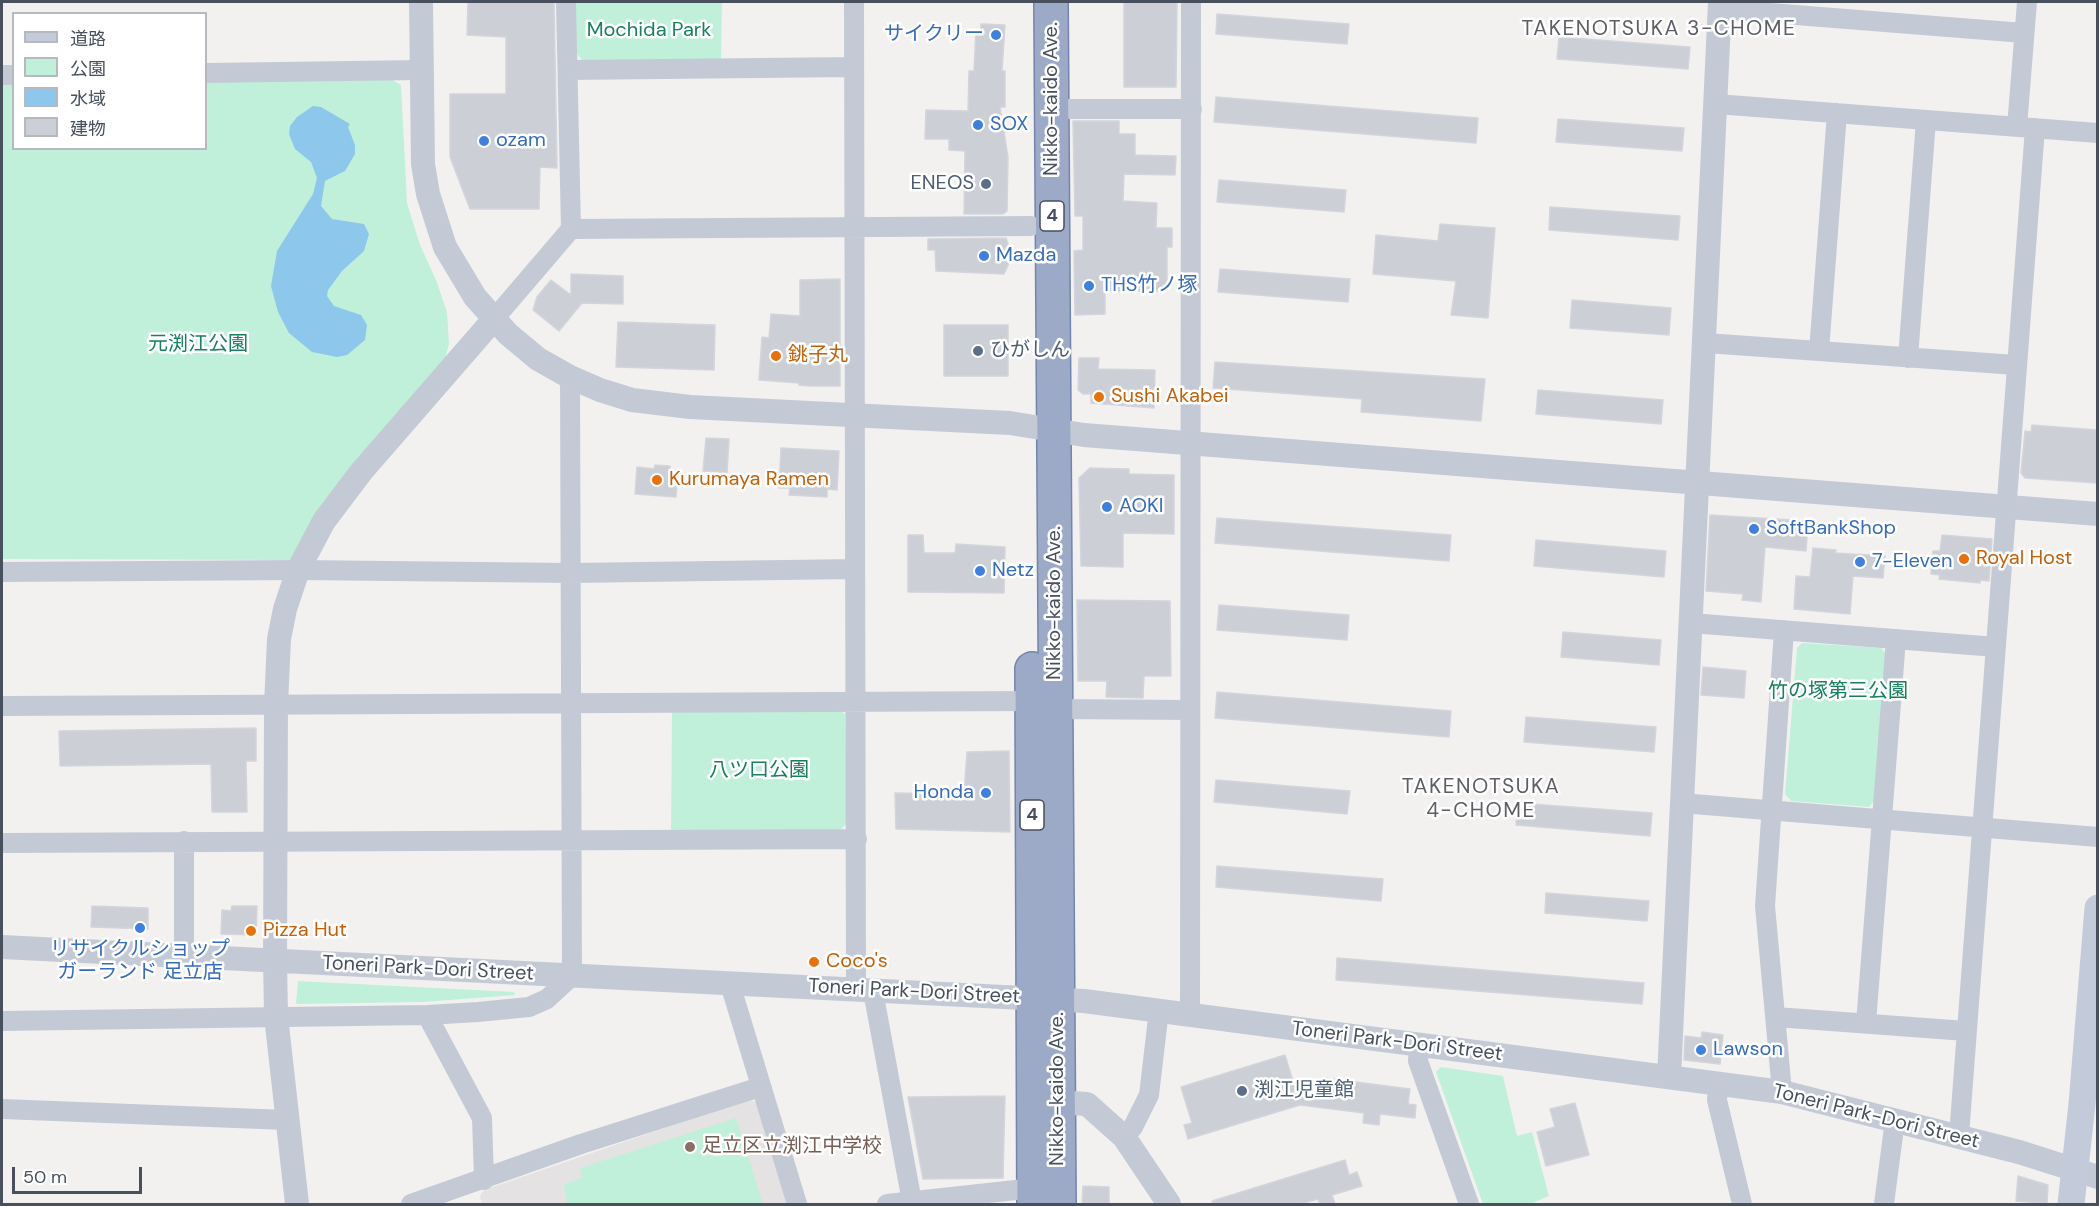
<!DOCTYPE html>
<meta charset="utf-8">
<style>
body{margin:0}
#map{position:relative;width:2099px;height:1206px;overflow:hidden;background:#f3f1f0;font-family:"DM Sans","Noto Sans JP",sans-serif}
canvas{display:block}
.frame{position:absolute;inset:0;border:3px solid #48505e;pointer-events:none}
.legend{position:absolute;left:12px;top:12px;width:195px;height:138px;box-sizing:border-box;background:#fff;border:2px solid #b6b9bf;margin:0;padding:8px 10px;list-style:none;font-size:18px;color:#48505e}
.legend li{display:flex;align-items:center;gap:12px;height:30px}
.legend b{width:30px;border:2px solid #b6b9bf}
.scale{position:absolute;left:12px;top:1167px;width:130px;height:27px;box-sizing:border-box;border:3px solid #48505e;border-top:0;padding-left:8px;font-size:18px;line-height:21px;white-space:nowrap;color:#48505e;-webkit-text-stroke:4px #fff;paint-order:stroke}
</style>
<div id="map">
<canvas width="2099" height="1206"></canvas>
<div class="frame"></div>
<ul class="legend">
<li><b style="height:8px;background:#c3cad9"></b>道路</li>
<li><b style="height:16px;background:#c0f0da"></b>公園</li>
<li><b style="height:16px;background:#8dc8ec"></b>水域</li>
<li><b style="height:16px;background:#cccfd6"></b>建物</li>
</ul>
<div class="scale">50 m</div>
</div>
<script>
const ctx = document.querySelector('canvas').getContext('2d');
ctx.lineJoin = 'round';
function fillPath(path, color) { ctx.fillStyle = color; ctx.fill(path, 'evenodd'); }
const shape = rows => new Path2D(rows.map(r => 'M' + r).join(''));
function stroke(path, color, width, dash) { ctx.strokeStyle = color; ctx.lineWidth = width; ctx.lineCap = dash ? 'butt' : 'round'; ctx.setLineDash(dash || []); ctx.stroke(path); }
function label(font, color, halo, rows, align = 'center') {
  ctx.font = font + ' "DM Sans","Noto Sans JP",sans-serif'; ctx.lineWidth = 5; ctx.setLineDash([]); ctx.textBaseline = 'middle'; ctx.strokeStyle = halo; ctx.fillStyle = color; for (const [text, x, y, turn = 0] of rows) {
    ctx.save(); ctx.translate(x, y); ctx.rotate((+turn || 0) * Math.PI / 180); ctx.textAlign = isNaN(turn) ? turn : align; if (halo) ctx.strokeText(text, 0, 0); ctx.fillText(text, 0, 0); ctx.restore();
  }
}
const education = shape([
 [749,1099,759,1104,788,1204,482,1204,480,1196,484,1190]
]);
const green = shape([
 [575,2,722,2,721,60,583,61,577,54],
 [206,77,391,79,401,85,407,203,420,245,436,280,447,312,449,344,445,359,290,560,2,559,2,84,13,84,14,148,206,148],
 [1802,643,1881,648,1887,655,1874,801,1869,807,1791,801,1785,794,1797,648],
 [835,708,845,714,847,823,839,831,671,833,672,709],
 [298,981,514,992,515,995,423,1002,296,1004],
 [1441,1067,1503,1076,1517,1136,1532,1132,1549,1196,1530,1204,1483,1204,1436,1072],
 [736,1118,763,1204,567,1204,564,1184,582,1178,580,1168]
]);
const water = shape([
 [313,106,321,107,350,124,348,127,355,145,355,154,345,171,325,181,321,206,332,219,364,224,369,234,364,251,342,271,328,290,327,296,334,306,361,315,367,325,365,340,347,355,337,357,312,352,289,333,278,312,271,286,277,251,313,194,317,178,311,162,295,149,289,134,290,126,297,117]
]);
const building = shape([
 [468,2,554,2,557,168,540,167,539,209,470,209,450,157,450,94,506,94,506,37,467,35,468,2],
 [1124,2,1177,2,1176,87,1124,87,1124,2],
 [1217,14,1349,24,1347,44,1216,34,1217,14],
 [981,24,1005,25,1002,71,1005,71,1005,107,1000,107,1008,157,1007,211,1003,214,964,214,965,151,949,150,949,139,925,139,926,110,968,111,969,71,974,71,976,30,981,31,981,24],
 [1559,37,1690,47,1688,69,1557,59,1559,37],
 [1216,97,1478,118,1476,143,1214,122,1216,97],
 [1558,119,1684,128,1682,151,1556,142,1558,119],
 [1073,121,1119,121,1119,134,1135,134,1135,155,1176,156,1175,175,1124,174,1123,201,1157,203,1156,228,1172,228,1172,247,1167,247,1167,291,1105,291,1105,314,1075,315,1074,251,1083,250,1083,216,1075,216,1073,121],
 [1219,180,1346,190,1344,212,1217,202,1219,180],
 [1550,207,1680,216,1678,240,1549,230,1550,207],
 [1440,224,1495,228,1488,318,1451,315,1456,281,1373,274,1376,235,1438,241,1440,224],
 [1006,238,1010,250,1010,261,1004,274,936,271,935,250,928,250,928,239,1006,238],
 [1220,269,1350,279,1348,302,1218,292,1220,269],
 [571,274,623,276,623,304,582,303,559,331,533,310,537,297,551,280,571,295,571,274],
 [840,279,840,386,809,386,799,385,799,383,759,380,762,337,769,338,771,314,800,316,800,280,840,279],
 [1572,300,1671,308,1669,335,1570,328,1572,300],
 [618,322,715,325,714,370,616,367,618,322],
 [944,325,1008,325,1008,376,944,376,944,325],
 [1079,358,1099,358,1098,369,1155,370,1154,408,1091,403,1091,394,1083,394,1078,390,1079,358],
 [1215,362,1485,379,1481,421,1361,412,1362,399,1213,388,1215,362],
 [1538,390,1663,400,1661,424,1536,414,1538,390],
 [2032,425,2097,430,2097,483,2025,478,2021,473,2025,431,2031,432,2032,425],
 [706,438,729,439,727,473,703,471,706,438],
 [781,448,839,451,837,490,827,489,827,497,789,495,790,488,779,488,781,448],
 [655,465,670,466,670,470,678,471,676,497,635,494,637,467,654,469,655,465],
 [1090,468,1129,469,1129,474,1174,475,1174,534,1123,533,1123,567,1081,566,1079,478,1090,468],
 [1710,515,1808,521,1806,551,1765,547,1761,602,1742,600,1743,594,1706,591,1710,515],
 [1217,518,1451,535,1449,561,1215,543,1217,518],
 [908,535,923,535,924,553,955,553,956,544,1005,547,1004,593,908,592,908,535],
 [1942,535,1992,539,1989,581,1980,580,1980,583,1939,579,1940,575,1931,574,1933,551,1940,551,1942,535],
 [1536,540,1666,551,1664,577,1534,566,1536,540],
 [1813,548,1836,550,1835,553,1885,556,1883,578,1853,576,1850,614,1794,609,1796,576,1810,577,1813,548],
 [1077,600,1170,601,1171,676,1144,676,1143,698,1106,697,1107,681,1078,681,1077,600],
 [1219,605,1349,615,1347,640,1217,630,1219,605],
 [1563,632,1661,640,1659,665,1561,657,1563,632],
 [1703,667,1746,671,1744,698,1701,695,1703,667],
 [1217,692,1451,711,1449,737,1215,718,1217,692],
 [1526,717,1656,727,1654,752,1524,742,1526,717],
 [256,728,256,761,246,761,247,812,212,812,211,764,60,766,59,731,256,728],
 [1009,751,1010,832,896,829,895,793,964,794,967,752,1009,751],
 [1216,780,1350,791,1347,814,1214,802,1216,780],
 [1518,803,1652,813,1650,836,1516,825,1518,803],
 [1217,866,1383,879,1381,901,1216,887,1217,866],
 [1546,893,1649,901,1647,921,1545,913,1546,893],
 [92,906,148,908,148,929,91,927,92,906],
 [232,906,257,906,256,935,221,934,222,910,231,911,232,906],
 [1337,958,1644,983,1642,1004,1336,980,1337,958],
 [1702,1032,1723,1035,1720,1064,1684,1060,1685,1036,1701,1038,1702,1032],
 [1285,1055,1296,1091,1323,1093,1325,1078,1410,1089,1408,1104,1416,1105,1415,1118,1380,1114,1379,1125,1363,1123,1364,1113,1300,1105,1188,1139,1184,1125,1192,1123,1181,1087,1285,1055],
 [1005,1096,1003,1178,923,1179,908,1097,1005,1096],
 [1575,1103,1589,1155,1546,1166,1537,1132,1555,1127,1550,1109,1575,1103],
 [1345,1160,1349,1175,1357,1172,1362,1186,1332,1195,1335,1204,1320,1204,1318,1199,1300,1204,1213,1204,1212,1201,1345,1160],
 [2018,1176,2048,1185,2047,1204,2016,1201,2018,1176],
 [1083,1186,1109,1187,1109,1204,1082,1204,1083,1186]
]);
const minor = shape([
 [854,2,856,990],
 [1720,9,2024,33],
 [568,70,854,67],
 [206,73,420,70],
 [2,75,14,75],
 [1716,104,2098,133],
 [1052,109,1192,109],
 [2017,127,2027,2],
 [571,229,1031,226],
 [494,319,571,229,566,2],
 [1706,343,2016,365],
 [1819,351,1837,113],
 [1908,358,1926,120],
 [2,572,298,570,571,573,855,569],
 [1691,623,1996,647],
 [2,706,1032,701],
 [1055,709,1189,710],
 [1681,803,2098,837],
 [2,843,857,839],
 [184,956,184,841],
 [730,984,797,1204],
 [873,991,912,1202],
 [427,1015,482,1118,484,1180],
 [1190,1015,1191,2],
 [1776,1017,1966,1031],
 [2,1021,427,1015,478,1012,529,1007,547,999,572,976,570,377],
 [1866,1023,1896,639],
 [1419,1046,1418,1061,1469,1204],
 [1718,1084,1717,1100,1742,1204],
 [1782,1092,1765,906,1784,630],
 [2,1109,287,1120],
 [1959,1136,2035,128],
 [1124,1137,1133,1127,1149,1095,1159,1010],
 [411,1204,581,1144,760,1087],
 [887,1204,1034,1188],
 [1884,1204,1895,1120]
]);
const tertiary = shape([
 [421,2,423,164,428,194,445,247,475,297,508,334,538,359,570,377,600,390,632,400,690,407,1010,423,1084,435,2098,514],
 [2,947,1084,1001,1782,1092,2019,1152,2098,1177],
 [1669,1077,1720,2],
 [1058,1102,1087,1104,1124,1137,1169,1204],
 [297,1204,276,1016,275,960,276,705,279,639,285,609,298,570,324,521,361,472,494,319]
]);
const secondary = shape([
 [2071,1204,2082,1104,2098,908]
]);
const trunk = shape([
 [1051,2,1059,1204],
 [1032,669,1034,1204]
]);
const markers = [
 [996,35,6,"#3f7fe0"],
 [978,125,6,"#3f7fe0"],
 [484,141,6,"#3f7fe0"],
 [986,184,6,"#5c6f8a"],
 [984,256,6,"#3f7fe0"],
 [1089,286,6,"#3f7fe0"],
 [978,351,6,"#5c6f8a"],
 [776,356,6,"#e8710a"],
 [1099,397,6,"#e8710a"],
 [657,480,6,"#e8710a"],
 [1107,507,6,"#3f7fe0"],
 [1754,529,6,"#3f7fe0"],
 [1964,559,6,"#e8710a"],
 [1860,562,6,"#3f7fe0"],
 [980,571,6,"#3f7fe0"],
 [986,793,6,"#3f7fe0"],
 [140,928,6,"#3f7fe0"],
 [251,931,6,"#e8710a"],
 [814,962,6,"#e8710a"],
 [1701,1050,6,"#3f7fe0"],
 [1242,1091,6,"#5c6f8a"],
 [690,1147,6,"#8d6e63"]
];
const shields = [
 [1052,216,24],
 [1032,815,24]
];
const shieldNames = [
 ["4",1052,216],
 ["4",1032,815]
];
const parkNames = [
 ["Mochida Park",649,31],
 ["元渕江公園",198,345],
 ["竹の塚第三公園",1838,692],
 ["八ツ口公園",759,771]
];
const shopNames = [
 ["サイクリー",984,35,"right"],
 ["SOX",990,125],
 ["ozam",496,141],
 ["Mazda",996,256],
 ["THS竹ノ塚",1101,286],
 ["AOKI",1119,507],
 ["SoftBankShop",1766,529],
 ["7-Eleven",1872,562],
 ["Netz",992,571],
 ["Honda",974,793,"right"],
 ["リサイクルショップ",140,950,"center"],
 ["ガーランド 足立店",140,973,"center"],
 ["Lawson",1713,1050]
];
const streetNames = [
 ["Nikko-kaido Ave.",1052,99,-90],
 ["Nikko-kaido Ave.",1055,603,-90],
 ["Toneri Park-Dori Street",428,969,3],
 ["Toneri Park-Dori Street",914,992,3],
 ["Toneri Park-Dori Street",1397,1042,7],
 ["Nikko-kaido Ave.",1058,1089,-90],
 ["Toneri Park-Dori Street",1876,1117,14]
];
const serviceNames = [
 ["ENEOS",974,184,"right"],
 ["ひがしん",990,351],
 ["渕江児童館",1254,1091]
];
const foodNames = [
 ["銚子丸",788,356],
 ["Sushi Akabei",1111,397],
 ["Kurumaya Ramen",669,480],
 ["Royal Host",1976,559],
 ["Pizza Hut",263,931],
 ["Coco's",826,962]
];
const educationNames = [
 ["足立区立渕江中学校",702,1147]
];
const neighbourhoodNames = [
 ["TAKENOTSUKA 3-CHOME",1659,29],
 ["TAKENOTSUKA",1481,787],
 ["4-CHOME",1481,811]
];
fillPath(education, '#e4e2e2');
fillPath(green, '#c0f0da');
fillPath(water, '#8dc8ec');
fillPath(building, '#cccfd6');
stroke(building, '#d4d5dc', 1.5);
stroke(trunk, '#7485ab', 36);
stroke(minor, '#c4cad5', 20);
stroke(tertiary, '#c4cad5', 24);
stroke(secondary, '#c3cad9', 27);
stroke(trunk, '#9caac7', 33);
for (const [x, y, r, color] of markers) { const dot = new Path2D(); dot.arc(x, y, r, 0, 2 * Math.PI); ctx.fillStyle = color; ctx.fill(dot); stroke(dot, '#fff', 2); }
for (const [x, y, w] of shields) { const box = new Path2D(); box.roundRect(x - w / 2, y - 15, w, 30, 4.5); ctx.fillStyle = '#fff'; ctx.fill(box); stroke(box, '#48505e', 1.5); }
label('bold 18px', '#48505e', null, shieldNames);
label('20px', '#17815e', '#fff', parkNames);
label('20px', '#366cbe', '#fff', shopNames, 'left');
label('20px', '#48505e', '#fff', streetNames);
label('20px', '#4e5e75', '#fff', serviceNames, 'left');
label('20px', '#c56008', '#fff', foodNames, 'left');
label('20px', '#785e54', '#fff', educationNames, 'left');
ctx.letterSpacing = '1.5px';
label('21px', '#5d5f65', '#fff', neighbourhoodNames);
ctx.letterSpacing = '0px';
</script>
